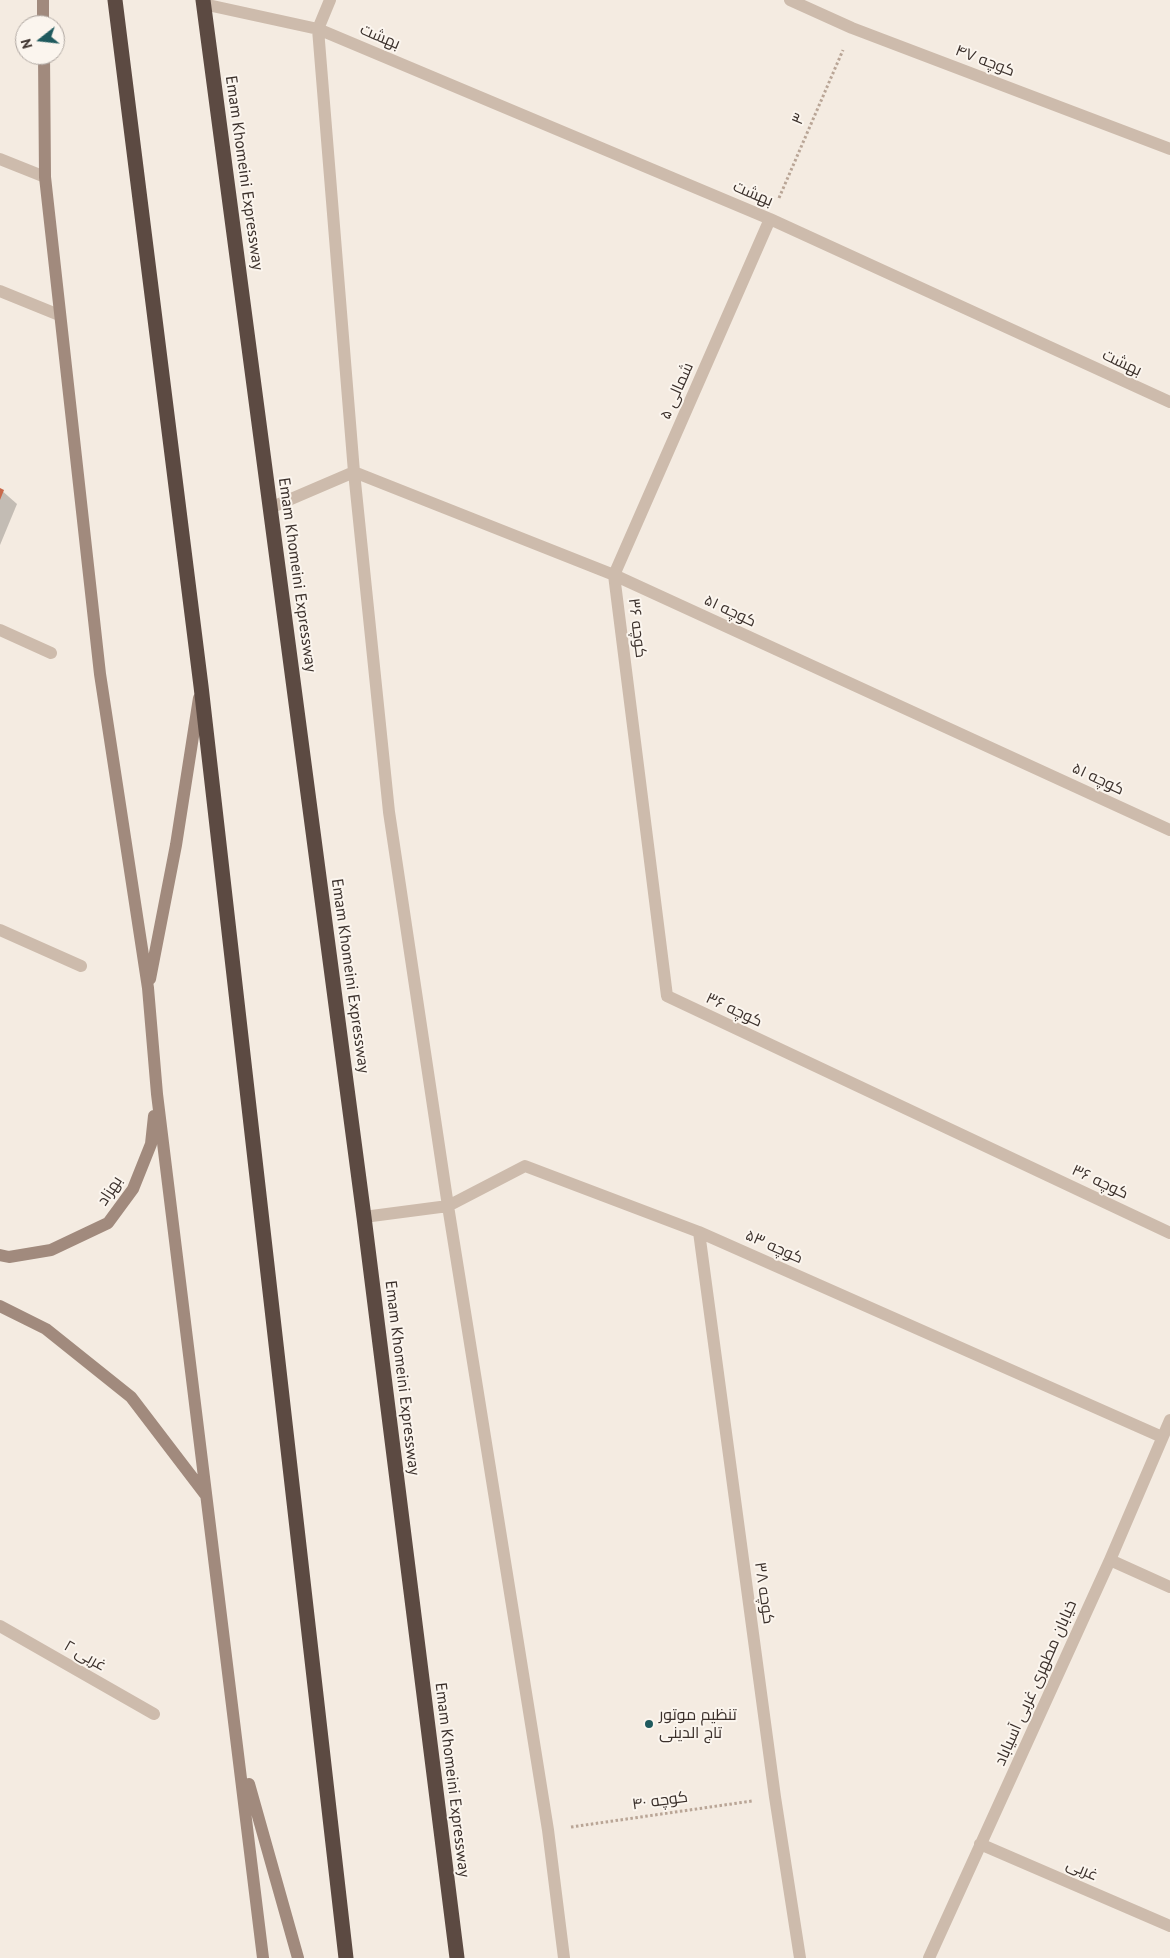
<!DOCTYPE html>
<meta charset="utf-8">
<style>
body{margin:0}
#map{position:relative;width:1170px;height:1958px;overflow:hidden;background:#f4ebe1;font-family:"PT Sans",sans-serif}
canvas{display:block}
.north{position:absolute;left:15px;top:15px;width:50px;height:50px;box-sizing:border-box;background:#fbf5ee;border:1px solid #aea6a0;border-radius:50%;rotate:254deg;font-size:14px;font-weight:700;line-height:20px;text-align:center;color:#3b302b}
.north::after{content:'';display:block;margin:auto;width:18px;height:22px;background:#1f5a5e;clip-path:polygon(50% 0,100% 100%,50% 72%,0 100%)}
</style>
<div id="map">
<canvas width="1170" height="1958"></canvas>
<div class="north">N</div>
</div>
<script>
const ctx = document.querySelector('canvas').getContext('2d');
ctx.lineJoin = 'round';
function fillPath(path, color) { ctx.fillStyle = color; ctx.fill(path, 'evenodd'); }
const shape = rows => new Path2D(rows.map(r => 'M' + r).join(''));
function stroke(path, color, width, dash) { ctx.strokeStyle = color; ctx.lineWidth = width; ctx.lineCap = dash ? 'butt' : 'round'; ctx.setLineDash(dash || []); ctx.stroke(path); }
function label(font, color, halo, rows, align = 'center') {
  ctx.font = font + ' "PT Sans",Cairo,sans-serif'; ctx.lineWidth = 4; ctx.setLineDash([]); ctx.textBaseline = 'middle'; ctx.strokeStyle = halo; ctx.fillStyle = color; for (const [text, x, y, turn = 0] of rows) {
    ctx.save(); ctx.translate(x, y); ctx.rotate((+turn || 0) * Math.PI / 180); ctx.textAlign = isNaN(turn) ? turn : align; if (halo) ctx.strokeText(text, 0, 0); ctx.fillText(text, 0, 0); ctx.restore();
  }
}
const shadow = shape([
 [0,489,17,504,0,545]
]);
const building = shape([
 [0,488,4,490,0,500]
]);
const path = shape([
 [779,198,843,50],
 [571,1827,752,1801]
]);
const street = shape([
 [790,0,852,28,1170,149],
 [203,4,318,29,330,0],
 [0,159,45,177],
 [770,219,614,575,667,996,1170,1233],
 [0,291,59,315],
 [270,508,354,472,614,575,1170,830],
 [0,630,51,653],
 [0,930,81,966],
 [364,1217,448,1206,525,1166,699,1232,1162,1437],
 [699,1232,775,1797,800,1958],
 [1110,1560,1170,1587],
 [0,1626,154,1714],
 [980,1844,1170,1926],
 [564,1958,548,1830,448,1206,389,812,354,472,318,29,770,219,1170,402],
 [929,1958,1110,1560,1170,1420]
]);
const secondary = shape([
 [43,0,43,25],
 [44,55,45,177,100,674,148,988,157,1094,263,1958],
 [150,979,176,845,199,698],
 [0,1255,9,1257,51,1250,108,1223,133,1189,151,1144,154,1116],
 [0,1306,46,1329,131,1397,205,1494],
 [249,1784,298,1958]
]);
const highway = shape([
 [115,0,201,686,346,1958],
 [203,0,364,1217,457,1958]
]);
const markers = [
 [649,1724,5,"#1f5a5e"]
];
const streetNames = [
 ["بهشت",380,37,23],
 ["کوچه ۴۷",985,61,21],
 ["۳",799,119,-67],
 ["Emam Khomeini Expressway",244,173,82],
 ["بهشت",753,194,23],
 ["بهشت",1122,363,25],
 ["۵ شمالی",677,391,-66],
 ["Emam Khomeini Expressway",297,575,82],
 ["کوچه ۵۱",730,611,25],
 ["کوچه ۳۶",637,628,83],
 ["کوچه ۵۱",1098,779,25],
 ["Emam Khomeini Expressway",350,976,82],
 ["کوچه ۳۶",734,1010,25],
 ["کوچه ۳۶",1100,1182,25],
 ["بهزاد",110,1191,-57],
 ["کوچه ۵۳",774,1247,24],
 ["Emam Khomeini Expressway",402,1378,83],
 ["کوچه ۳۸",764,1593,82],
 ["غربی ۲",85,1656,30],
 ["خیابان مطهری غربی آسیاباد",1036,1683,-66],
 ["Emam Khomeini Expressway",452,1780,83],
 ["کوچه ۴۰",660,1801,-8],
 ["غربی",1082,1870,23]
];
const poiNames = [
 ["تنظیم موتور",659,1715],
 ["تاج الدینی",659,1733]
];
fillPath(shadow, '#0003');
fillPath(building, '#c8694b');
stroke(path, '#b9a596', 3, [2.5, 2.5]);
stroke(street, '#cdbbac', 12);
stroke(secondary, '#a18a7d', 12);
stroke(highway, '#5c4a42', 15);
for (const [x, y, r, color] of markers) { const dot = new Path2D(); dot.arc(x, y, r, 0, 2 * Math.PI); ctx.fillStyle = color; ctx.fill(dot); stroke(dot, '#fbf5ee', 2); }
label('16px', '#3b302b', '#fbf5ee', streetNames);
label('16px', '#3b302b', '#fbf5ee', poiNames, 'left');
</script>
